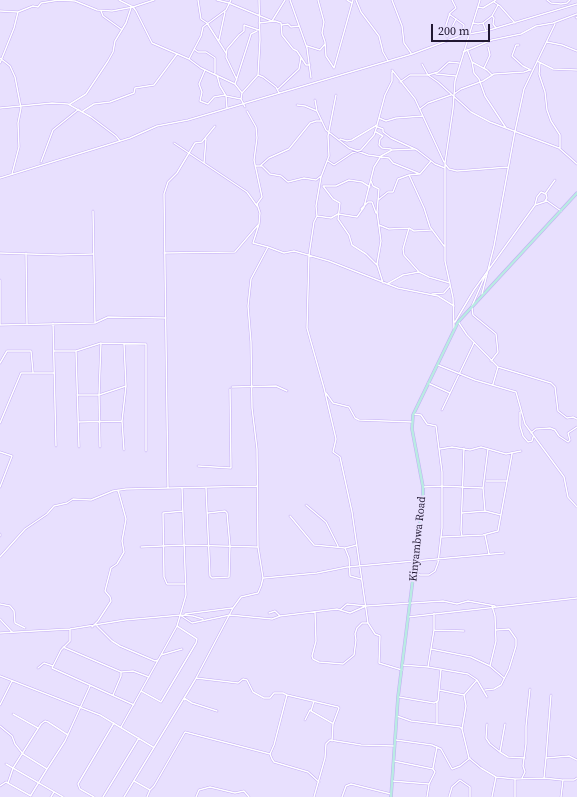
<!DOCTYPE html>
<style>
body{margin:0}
#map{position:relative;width:577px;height:797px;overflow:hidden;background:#e8e0fe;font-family:"Source Serif 4",serif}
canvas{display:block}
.scale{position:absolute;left:431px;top:24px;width:59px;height:18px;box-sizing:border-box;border:2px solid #211832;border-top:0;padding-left:5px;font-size:12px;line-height:14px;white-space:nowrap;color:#211832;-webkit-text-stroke:3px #e8e0fe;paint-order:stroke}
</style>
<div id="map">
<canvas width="577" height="797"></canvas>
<div class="scale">200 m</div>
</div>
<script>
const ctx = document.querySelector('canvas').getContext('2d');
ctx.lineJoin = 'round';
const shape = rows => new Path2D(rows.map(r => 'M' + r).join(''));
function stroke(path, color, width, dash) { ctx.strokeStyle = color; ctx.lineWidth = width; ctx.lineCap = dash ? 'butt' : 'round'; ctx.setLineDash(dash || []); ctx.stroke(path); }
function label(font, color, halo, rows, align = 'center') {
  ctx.font = font + ' "Source Serif 4",serif'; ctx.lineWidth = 4; ctx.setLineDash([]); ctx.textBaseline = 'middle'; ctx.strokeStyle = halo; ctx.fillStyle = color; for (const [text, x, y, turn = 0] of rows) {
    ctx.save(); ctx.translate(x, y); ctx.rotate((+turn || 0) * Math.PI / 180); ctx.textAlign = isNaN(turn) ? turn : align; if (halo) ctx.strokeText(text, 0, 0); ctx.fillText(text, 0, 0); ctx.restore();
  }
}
const street = shape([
 [119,0,133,7,136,11,152,43,189,59,201,68,235,84,242,93],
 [198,0,201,19,207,23,226,53],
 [217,0,229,3,272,21],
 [290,0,307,48,311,78],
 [318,0,324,22,322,33,325,42,326,56,334,68],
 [347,0,352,3],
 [356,0,361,12,379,36,383,52,388,61],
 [392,0,402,26,404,43,411,53],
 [547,0,551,3,561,4,567,3,570,0],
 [494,2,500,6,515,23],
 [478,7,483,8,496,0],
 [0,11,18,12,33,6,38,7,41,3,59,0,75,1,97,10,112,11,133,7,154,0],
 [101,11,103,16,121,29],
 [449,14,464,25,463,35],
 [492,16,494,18,493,24,496,28],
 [576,17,577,18],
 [272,21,285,0],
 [259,23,275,21,281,23,282,35,293,49,297,51,306,65,310,65],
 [473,23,478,24,483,23,492,16,498,5],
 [483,23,486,31],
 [282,25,288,24,291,27,299,26],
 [447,37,446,25,450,13,456,8,452,0],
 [447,37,456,19],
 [219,40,225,12],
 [547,42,562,45,577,51],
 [519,45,516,45,512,56,523,66,531,70],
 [307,46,320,50,325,44],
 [194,49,198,52,206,52,215,58,215,73],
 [467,49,472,62,474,73,479,79,485,96,506,128],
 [463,52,492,40,521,34,536,26,553,23,577,14],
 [0,58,10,66,15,77,21,108,18,123,19,147,12,174],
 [189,59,201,36,203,27,226,10,231,0],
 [537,61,553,69,577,70],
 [472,62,487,70,492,75],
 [0,63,14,28,18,12],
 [540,63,539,74,545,92,547,110,551,121,560,135,560,148],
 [422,64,428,75,438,82,471,112,490,122,559,148,577,164],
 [334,68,353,0],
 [484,68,490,55,488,47],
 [205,70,199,84,202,92,200,101,208,104,214,97,225,95],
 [392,70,415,99,444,162],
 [436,74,456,76],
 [217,75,220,86,226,96,227,108],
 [258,75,263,77,276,87,279,93],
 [237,80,226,57,227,49,239,35,244,31,244,25,259,30],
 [400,82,410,75,428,75,438,72,449,62,459,63],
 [235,84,251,34,257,31],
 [278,89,299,69,301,58],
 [454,94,461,89,483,81,494,74,524,72,530,70],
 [336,95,328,136,329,156,321,177,316,206,317,216,314,222,309,255,307,328,324,388,336,439,333,452,340,457,352,512,368,623,375,634,380,636,379,663,402,670],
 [226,96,241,99],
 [315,100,317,111,326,130,349,148,368,155,389,158,393,163,420,174,431,161],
 [70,104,86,94,108,61,113,52,115,41,126,23,131,8],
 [297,105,305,106,317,111],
 [245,107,241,99,242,93,258,75,260,40,259,0],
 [0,108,52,103,68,104,91,117,116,136,120,141],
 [420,109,428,103,451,95],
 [83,111,94,104,110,102,134,93,135,88,154,85,177,54],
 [247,111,256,127,257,138,254,160,262,197,257,204,260,213,259,224,253,243,268,247,284,253,294,251,329,261,398,288,438,296,454,306],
 [379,118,386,121,396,118,423,116],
 [375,126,383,129,383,132,391,138,417,150,435,164,445,168],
 [376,132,383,136,380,139,379,145,382,148,391,149],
 [340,139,347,141,352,140,377,125,385,95,392,81,392,72],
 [174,143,247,192,257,206],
 [328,161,334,165,352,153,361,150,374,135,377,126],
 [41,162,53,130,79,109],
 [204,163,206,139],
 [445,164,449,169,457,171,508,167],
 [255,166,262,166,270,174,281,176,288,182,304,178,316,180,321,176],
 [260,166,269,158,289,149,310,123,316,121,322,121],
 [409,175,424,208,430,227,444,246],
 [0,178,130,138,157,126,188,120,412,54,463,35,486,31,577,4],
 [371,181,373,186,379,189,377,212,381,241,377,264,383,283],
 [323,186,333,199,340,203,338,219,349,235,352,245,366,254,378,266],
 [323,186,336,186,349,180,362,182,370,187],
 [545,194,555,180],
 [378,200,388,192,393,192,398,179,409,175,419,174],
 [535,205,537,197,541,192,546,194,547,198,545,201],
 [363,209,361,209,368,202,372,202,376,213],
 [93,211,95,323],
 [317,216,331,218,338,214,357,217,364,207,374,167,381,156,392,150,414,149],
 [379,225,389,229,409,228,414,231,431,230],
 [409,228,403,249,404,255,419,272,429,277,450,283],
 [0,253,60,255,93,254],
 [26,253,27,323],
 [164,253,235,252,258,225],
 [0,280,0,325],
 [387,284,403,275,419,272],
 [432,294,444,293,450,286],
 [482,294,494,246,515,131,524,89,555,24],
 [472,306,485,276],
 [472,308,473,315,496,334,498,352,491,361],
 [455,322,474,290,535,205,547,201,561,211],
 [53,323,56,446],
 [459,323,467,335,498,367,551,383,555,387,558,411,567,418,573,417,577,419],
 [0,325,95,323,108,317,166,318],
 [454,328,453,298,445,261,445,163,453,109,455,81,480,0],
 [124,344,126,386,122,421,124,450],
 [54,351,76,351,101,343,146,344,146,451],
 [76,351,79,447],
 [0,363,7,351,31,351,33,372],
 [438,365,475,380,516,392,525,424,564,477,568,497,577,507],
 [428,383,450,393],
 [493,384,498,367],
 [232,387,276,386,287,391],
 [326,393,333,403,349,407,355,418,359,420,412,422],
 [77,395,99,395,126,386],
 [442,410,474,343],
 [520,412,520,426,523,436,528,442,532,441,533,437],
 [414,414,421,415,427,424,436,426,442,472,442,528,438,563,435,571,429,575,420,575,415,571],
 [78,422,122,421],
 [0,423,21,373,54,373],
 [531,433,536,429,550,428,555,430,559,436,568,442,570,440,568,433,577,427],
 [100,447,99,395,101,343],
 [440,449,452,447,470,450,481,447,506,454,521,451],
 [0,452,12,456,0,487],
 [198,466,231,468,230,389],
 [486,481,507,481],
 [423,487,442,486,483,488],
 [168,488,164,194,168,182,177,173,195,143,202,142,215,126],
 [206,488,210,576,212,578,229,577,230,546,227,513,225,511,208,513],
 [306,505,326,522,338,546],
 [183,511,163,513,164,577,167,584,186,584],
 [485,511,483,488,488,449],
 [462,513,485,511,501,515],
 [290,516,314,545,345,548,349,558,350,576,361,579],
 [0,534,0,536],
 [485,535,489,554],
 [462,536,461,530,464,448],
 [442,537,483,535,498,531,512,454],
 [141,547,184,545,257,547],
 [345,548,357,545],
 [0,557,25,529,47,514,54,506,67,503,73,499,91,500,113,491,126,489,257,486],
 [264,578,317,573,347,567,504,553],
 [0,604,10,606,14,611,15,623,25,628],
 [340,610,347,604,366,606],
 [315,612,316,641,312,656,313,659,319,662,343,664,354,655,356,640,355,634,357,628,362,623,368,623],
 [269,613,275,611,280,616],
 [434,613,434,630,464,631],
 [185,614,232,608],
 [408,617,577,598],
 [0,619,12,632],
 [203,619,193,616,180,615,192,623,230,615,272,619,280,616,337,609,350,613,366,606,443,601,457,604,468,601,495,606],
 [97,626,112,641,120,646,155,661,158,660],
 [92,627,98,621,111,601,110,597,105,591,111,568,117,564,124,552,122,541,126,519,118,490],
 [70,629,70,641,61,650,52,668,134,705],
 [434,630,428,667,468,674,477,680,487,697],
 [0,633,70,629,125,620,181,615],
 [63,647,121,672,121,676,113,695],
 [431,649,471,657,490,666,504,678],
 [161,655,182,649],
 [402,665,428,667],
 [490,666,496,641,495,616,492,606],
 [38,668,44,663,53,666],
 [121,672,133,671,149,677],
 [0,676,100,715,153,747],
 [196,678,238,683,243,679,247,680,253,692,264,698,270,698,274,693,283,693,287,695],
 [439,690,464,695,466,706,462,729,469,758,481,768,496,777,515,779,544,778,546,758,569,756,577,760],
 [485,690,494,689,501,685,509,669,516,646,516,639,509,629,496,630],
 [141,691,161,702,196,643,197,639,177,626],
 [464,695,477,680],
 [399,697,434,703,438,701,441,669],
 [184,698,192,703,217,711],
 [314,701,311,711,332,723],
 [437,701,437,723],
 [0,705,12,681],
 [13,714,38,728],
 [397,716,411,721,460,727,462,729],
 [305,720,310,710],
 [487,724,486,738,490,744,500,752],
 [505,724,500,752,508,757,525,758],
 [0,726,12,736,15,744,23,754,47,769,65,741,90,686],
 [121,727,177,626,186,595,182,488],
 [396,740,432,745,441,749,452,769,460,766,470,758],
 [546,758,551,695],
 [6,764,63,797],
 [433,768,437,747],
 [522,778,525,772,523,766,526,744,526,726,530,689],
 [544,778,562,780],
 [515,779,515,797],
 [134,781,150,790,154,786,185,732,270,754],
 [392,781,429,784,435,772,433,769,394,761],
 [319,782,308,772,274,762,272,759,270,754,274,745,287,695,338,707,339,708,333,724,332,741],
 [8,783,13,768,41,724,45,721,48,722,68,735],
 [0,786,6,782,31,796],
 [31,795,47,769],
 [51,797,54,792],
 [94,797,80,789,78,784,114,723],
 [103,797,139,738],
 [124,797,195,680,233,608,241,597,258,593,261,586,263,578,258,547,257,449,252,408,251,342,248,306,251,279,268,247],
 [147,797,150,790],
 [196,797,199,790,210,787,235,793,244,791,249,797],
 [314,797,325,758,326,744,330,740,361,745,394,746],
 [342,797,346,786,351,784,391,794],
 [427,797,429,785],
 [449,797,452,787,460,780,470,787,470,797],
 [492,797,496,777],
 [561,797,563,780,574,780,577,778]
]);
const secondary = shape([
 [391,797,398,697,423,499,423,487,412,429,413,415,458,322,577,193]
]);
const streetNames = [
 ["Kinyambwa Road",418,539,-84]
];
stroke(street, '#c2acf3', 2.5);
stroke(secondary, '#c2acf3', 3.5);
stroke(street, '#fff', 1.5);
stroke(secondary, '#b9ebe3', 2.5);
label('11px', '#211832', '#e8e0fe', streetNames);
</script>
